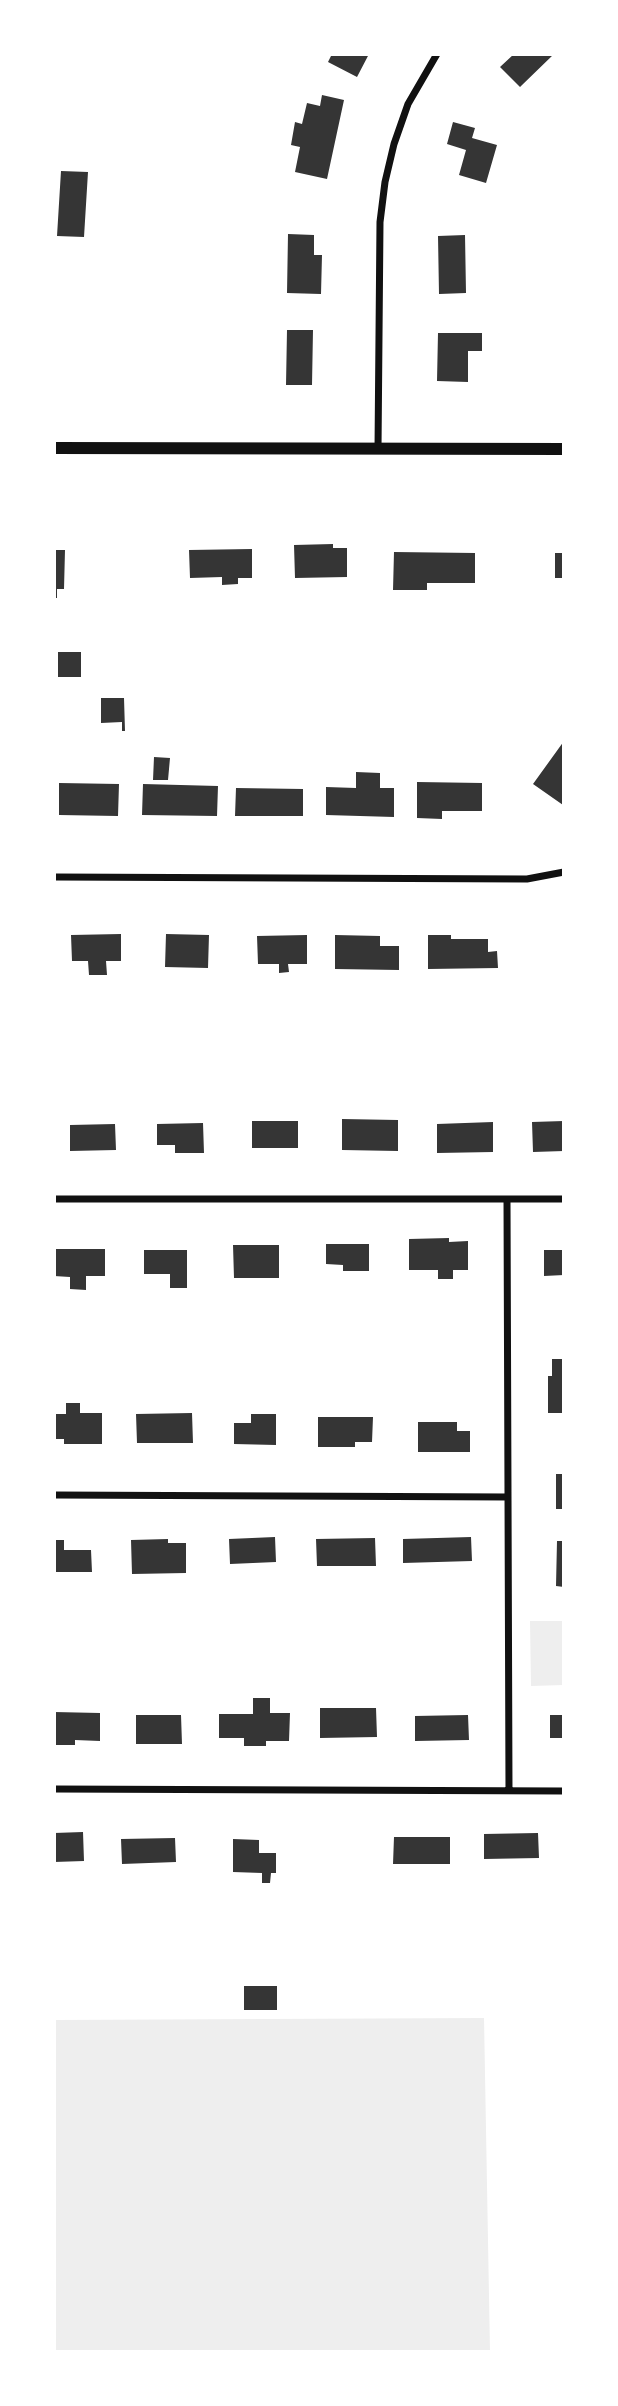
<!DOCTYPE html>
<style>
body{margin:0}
#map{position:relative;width:618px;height:2406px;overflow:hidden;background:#fff;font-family:Lora,serif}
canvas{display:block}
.frame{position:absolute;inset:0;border:56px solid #fff;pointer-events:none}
</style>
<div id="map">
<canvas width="618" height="2406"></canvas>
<div class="frame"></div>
</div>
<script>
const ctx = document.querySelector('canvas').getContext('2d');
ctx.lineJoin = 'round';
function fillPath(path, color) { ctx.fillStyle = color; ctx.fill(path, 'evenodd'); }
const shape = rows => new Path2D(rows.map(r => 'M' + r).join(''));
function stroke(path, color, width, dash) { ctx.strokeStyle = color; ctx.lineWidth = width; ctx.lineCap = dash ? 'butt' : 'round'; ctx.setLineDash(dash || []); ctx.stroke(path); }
const green = shape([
 [530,1621,564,1621,564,1685,531,1686],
 [484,2018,490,2352,54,2352,54,2020]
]);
const building = shape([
 [332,54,369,54,357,77,328,62],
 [514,54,554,54,520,87,500,67],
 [322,95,344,100,327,179,295,172,300,147,291,145,295,122,302,124,307,103,320,106],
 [453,122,475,128,472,138,497,145,486,183,459,175,466,150,447,144],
 [61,171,88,172,84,237,57,236],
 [288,234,314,235,314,255,322,255,321,294,287,293],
 [465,235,466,293,439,294,438,236],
 [287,330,313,330,312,385,286,385],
 [438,333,482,333,482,351,468,351,468,382,437,381],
 [333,544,333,548,347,548,347,577,295,578,294,545],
 [252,549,252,578,238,578,238,584,222,585,222,577,190,578,189,550],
 [54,550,65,550,64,589,57,589,57,598,54,598],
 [394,552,475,553,475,583,427,583,427,590,393,590],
 [555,553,564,553,564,578,555,578],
 [58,652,81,652,81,677,58,677],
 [101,698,124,698,125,731,122,731,122,722,101,723],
 [564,741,564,803,563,805,533,784],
 [154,757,170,758,168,780,153,780],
 [356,772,380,773,380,788,394,788,394,817,326,815,326,787,356,788],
 [417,782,482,783,482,811,442,811,442,819,417,818],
 [59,783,119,784,118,816,59,815],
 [143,784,218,786,217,816,142,815],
 [236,788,303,789,303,816,235,816],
 [121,934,121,961,106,961,107,975,89,975,88,961,72,961,71,935],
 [166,934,209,935,208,968,165,967],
 [307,935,307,964,288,964,289,972,279,973,279,964,258,964,257,936],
 [335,935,380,936,380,946,399,946,399,970,335,969],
 [428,935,451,935,451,939,488,939,488,952,497,951,498,968,428,969],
 [342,1119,398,1120,398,1151,342,1150],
 [252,1121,298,1121,298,1148,252,1148],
 [564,1121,564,1151,533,1152,532,1122],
 [493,1122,493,1152,437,1153,437,1124],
 [203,1123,204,1153,175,1153,175,1145,157,1145,157,1124],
 [115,1124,116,1150,70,1151,70,1125],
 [449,1238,449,1242,468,1241,468,1270,453,1270,453,1279,438,1279,438,1270,409,1270,409,1239],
 [326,1244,369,1244,369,1271,343,1271,343,1265,326,1264],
 [233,1245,279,1245,279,1278,234,1278],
 [54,1249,105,1249,105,1276,86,1276,86,1290,70,1289,70,1277,54,1276],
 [144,1250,187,1250,187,1288,170,1288,170,1274,144,1274],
 [544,1250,564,1250,564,1275,544,1276],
 [552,1359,564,1359,564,1413,548,1413,548,1376,552,1376],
 [66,1403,80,1403,80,1413,102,1413,102,1444,64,1444,64,1439,54,1439,54,1414,66,1414],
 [192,1413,193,1443,137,1443,136,1414],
 [251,1414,276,1414,276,1445,234,1444,234,1423,251,1423],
 [318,1417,373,1417,372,1442,355,1442,355,1447,318,1447],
 [418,1422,457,1422,457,1431,470,1431,470,1452,418,1452],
 [556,1474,564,1474,564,1509,556,1509],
 [275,1537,276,1562,230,1564,229,1539],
 [471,1537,472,1561,403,1563,403,1539],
 [375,1538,376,1566,317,1566,316,1539],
 [168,1539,168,1543,186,1543,186,1573,132,1574,131,1540],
 [54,1540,64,1540,64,1550,91,1550,92,1572,54,1572],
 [557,1541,564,1541,564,1587,556,1586],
 [253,1698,270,1698,270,1713,290,1713,289,1741,266,1741,266,1746,244,1746,244,1738,219,1738,219,1714,253,1714],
 [320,1708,376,1708,377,1737,320,1738],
 [54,1712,100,1713,100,1741,75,1740,75,1745,54,1745],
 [136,1715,181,1715,182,1744,136,1744],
 [468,1715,469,1740,415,1741,415,1716],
 [550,1715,564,1715,564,1738,550,1738],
 [83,1832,84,1861,54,1862,54,1833],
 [538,1833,539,1858,484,1859,484,1834],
 [394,1837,450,1837,450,1864,393,1864],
 [175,1838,176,1862,122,1864,121,1839],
 [233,1839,259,1840,259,1853,276,1853,276,1873,271,1873,270,1883,262,1883,262,1873,233,1872],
 [244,1986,277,1986,277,2010,244,2010]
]);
const minor = shape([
 [378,449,380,222,385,182,394,144,408,104,437,54],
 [54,877,527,879,564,872],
 [54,1199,564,1199],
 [507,1199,509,1791],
 [54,1495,508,1497],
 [54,1789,564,1791]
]);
const tertiary = shape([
 [54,448,564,449]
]);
fillPath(green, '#eee');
fillPath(building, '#353535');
stroke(minor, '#111', 7);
stroke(tertiary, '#111', 12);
</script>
